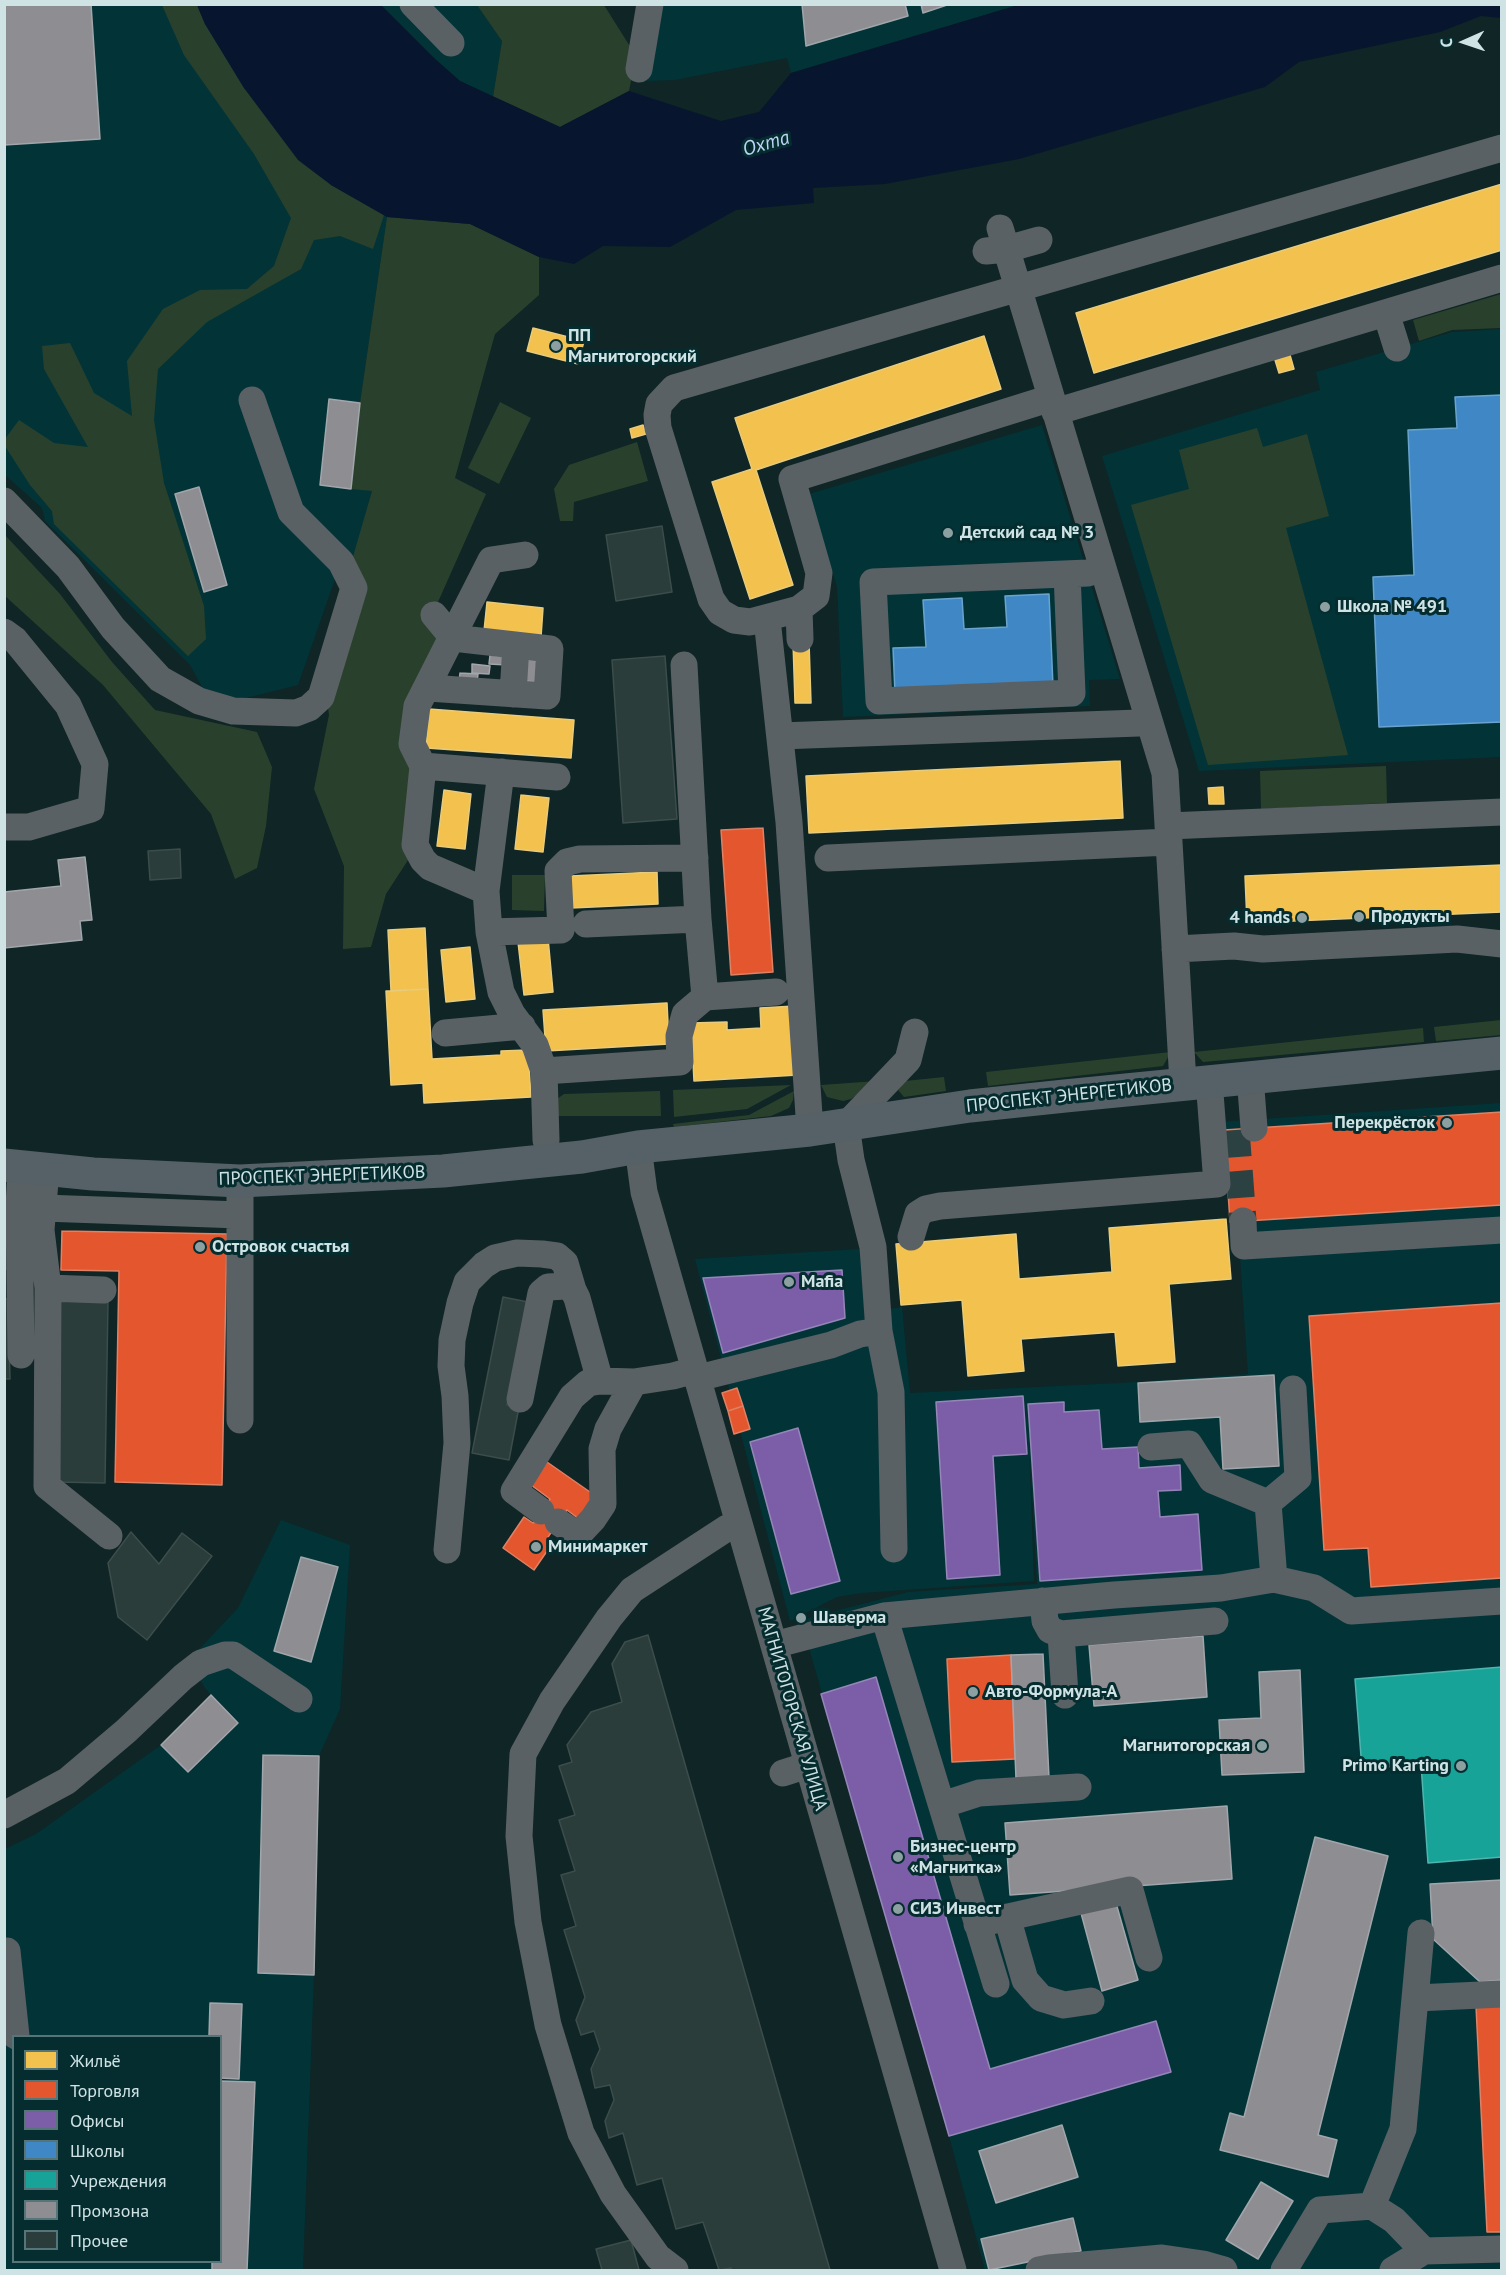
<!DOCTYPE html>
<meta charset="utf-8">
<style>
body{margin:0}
#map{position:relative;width:1506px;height:2275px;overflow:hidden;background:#0f2526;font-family:"PT Sans",sans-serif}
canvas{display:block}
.frame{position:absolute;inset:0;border:6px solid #cfe2e4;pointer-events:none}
.legend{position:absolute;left:12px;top:2035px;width:210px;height:228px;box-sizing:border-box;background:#052d30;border:2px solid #567578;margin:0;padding:8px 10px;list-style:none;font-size:18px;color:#cfe2e4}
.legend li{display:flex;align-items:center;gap:12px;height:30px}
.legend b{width:30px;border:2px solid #567578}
.north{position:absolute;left:1434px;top:12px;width:60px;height:60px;-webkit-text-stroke:4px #052d30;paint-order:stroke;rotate:267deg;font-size:16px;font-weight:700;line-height:24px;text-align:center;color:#cfe2e4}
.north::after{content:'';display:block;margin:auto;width:21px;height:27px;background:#cfe2e4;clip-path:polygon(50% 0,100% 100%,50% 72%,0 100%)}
</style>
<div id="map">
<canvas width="1506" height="2275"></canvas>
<div class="frame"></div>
<ul class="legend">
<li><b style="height:16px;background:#f2c14e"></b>Жильё</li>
<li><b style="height:16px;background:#e4572e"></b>Торговля</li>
<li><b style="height:16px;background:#7b5ea7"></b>Офисы</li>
<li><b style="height:16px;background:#3f88c5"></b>Школы</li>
<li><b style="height:16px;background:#17a398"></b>Учреждения</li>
<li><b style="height:16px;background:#8d8d92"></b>Промзона</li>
<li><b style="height:16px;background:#2a3d3b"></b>Прочее</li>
</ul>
<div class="north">С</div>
</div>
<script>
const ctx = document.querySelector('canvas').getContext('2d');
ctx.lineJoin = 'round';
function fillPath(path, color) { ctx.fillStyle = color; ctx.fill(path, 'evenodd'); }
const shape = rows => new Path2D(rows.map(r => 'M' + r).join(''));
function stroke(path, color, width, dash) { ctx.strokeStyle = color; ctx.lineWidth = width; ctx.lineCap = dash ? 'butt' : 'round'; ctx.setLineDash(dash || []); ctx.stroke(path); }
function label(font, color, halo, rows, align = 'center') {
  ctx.font = font + ' "PT Sans",sans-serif'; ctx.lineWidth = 6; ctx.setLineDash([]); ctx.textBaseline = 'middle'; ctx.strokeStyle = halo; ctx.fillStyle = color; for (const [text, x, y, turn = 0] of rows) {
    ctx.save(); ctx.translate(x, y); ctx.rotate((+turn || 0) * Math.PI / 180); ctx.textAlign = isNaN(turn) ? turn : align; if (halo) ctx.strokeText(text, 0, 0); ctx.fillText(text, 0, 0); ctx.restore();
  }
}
const built = shape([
 [5,5,197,5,205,24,331,185,387,217,360,403,351,488,372,491,352,565,341,562,298,685,246,698,207,696,190,665,45,521,42,508,5,475],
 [381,5,477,5,502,41,493,97,460,81,434,58],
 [659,5,1018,5,791,73,787,58,675,80,647,81],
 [1501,329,1501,757,1199,771,1102,456,1320,390,1316,372,1452,332],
 [1042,425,1120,679,1089,680,1090,706,843,717,837,587,809,494],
 [1501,1103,1501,2270,985,2270,949,2136,801,1620,908,1592,1037,1584,1029,1442,1034,1581,862,1593,837,1597,790,1621,695,1259,861,1249,889,1309,902,1307,910,1393,1121,1383,1248,1374,1238,1228,1230,1222,1218,1122],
 [281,1520,350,1545,340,1709,319,1756,314,1975,303,2270,5,2270,5,1849,36,1834,161,1745,211,1696,187,1662,238,1608],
 [14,2036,220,2036,220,2262,14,2262]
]);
const green = shape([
 [162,5,197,5,205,24,244,88,331,185,384,215,373,249,340,236,314,240,301,269,207,322,158,369,154,420,164,483,204,606,206,639,188,656,54,524,52,511,30,485,5,446,5,439,19,420,54,443,88,447,44,369,42,346,70,343,94,393,132,416,127,361,163,309,200,290,247,289,274,266,291,218,254,154,184,55],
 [477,5,604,5,636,56,629,91,560,127,493,97,502,41],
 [387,217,470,224,539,257,539,295,495,334,455,478,486,494,438,602,455,621,411,707,417,766,410,857,386,894,371,947,343,949,344,866,314,789,329,715,322,664,372,491,351,489,360,403],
 [1501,294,1501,328,1452,330,1419,341,1413,320],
 [500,402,531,418,499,484,468,468],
 [1257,428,1263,447,1307,434,1329,516,1286,528,1348,755,1208,765,1131,505,1189,489,1179,450],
 [637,442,648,481,574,502,573,521,560,521,554,489,569,465],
 [5,535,60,594,112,662,155,710,257,732,272,767,266,826,257,868,235,879,211,814,103,685,5,596],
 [1386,766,1387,803,1261,809,1260,771],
 [512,875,545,875,544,911,512,910],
 [1501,1020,1501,1035,1436,1041,1434,1027],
 [1423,1028,1424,1042,1203,1062,1194,1052],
 [1171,1052,1163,1066,988,1086,986,1072],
 [944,1077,946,1091,904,1097,898,1090,905,1081],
 [877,1081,851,1099,843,1101,827,1097,821,1085],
 [791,1085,747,1109,674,1117,673,1090],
 [660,1091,661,1116,556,1116,554,1101,564,1094],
 [794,1091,793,1100,789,1108,771,1116,674,1127,673,1124,749,1115]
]);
const water = shape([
 [1501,4,1501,18,1481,16,1440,32,1299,62,1265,87,1019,159,885,184,813,188,814,203,736,210,670,247,603,246,574,264,539,257,470,224,387,217,331,185,298,160,244,88,205,24,197,5,381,5,434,58,460,81,560,127,629,91,721,121,759,112,791,73,1018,5]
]);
const homes = shape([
 [1502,184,1502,250,1094,373,1076,313,1502,184],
 [533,328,584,341,578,364,527,351,533,328],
 [984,336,1001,389,756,470,793,585,750,599,712,482,752,469,735,418,984,336],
 [1290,355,1294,369,1279,373,1275,360,1290,355],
 [643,425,646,434,632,438,630,429,643,425],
 [487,602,543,608,541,637,484,631,487,602],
 [793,642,809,642,811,703,795,703,793,642],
 [429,709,574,720,571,758,426,748,429,709],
 [1120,761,1123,818,809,833,806,776,1120,761],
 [1223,787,1224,804,1209,804,1208,788,1223,787],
 [444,790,471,794,465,849,437,846,444,790],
 [521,795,549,798,543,852,515,849,521,795],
 [1502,865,1502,912,1247,923,1245,876,1502,865],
 [657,872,658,904,571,908,570,876,657,872],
 [425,928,428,989,391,991,388,930,425,928],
 [548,938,553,992,524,995,518,942,548,938],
 [470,947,475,999,446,1002,441,950,470,947],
 [428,989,432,1059,501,1055,501,1051,528,1050,531,1097,424,1103,423,1083,391,1085,386,991,428,989],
 [667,1003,669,1044,546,1051,543,1010,667,1003],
 [795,1006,798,1075,694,1081,691,1023,727,1022,727,1030,761,1028,760,1008,795,1006],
 [1226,1219,1231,1279,1169,1284,1175,1362,1118,1366,1115,1332,1021,1339,1024,1371,968,1376,962,1300,901,1305,896,1244,1016,1234,1019,1279,1112,1272,1109,1228,1226,1219]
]);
const shops = shape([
 [763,828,773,972,731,975,721,830,763,828],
 [1502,1112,1502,1205,1230,1222,1224,1130,1502,1112],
 [62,1231,227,1234,222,1485,115,1482,119,1271,61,1270,62,1231],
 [1502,1303,1502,1578,1371,1587,1368,1548,1324,1550,1309,1316,1502,1303],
 [737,1388,743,1406,728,1411,722,1393,737,1388],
 [743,1406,750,1429,734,1434,728,1411,743,1406],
 [547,1462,600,1499,583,1522,567,1510,548,1537,554,1541,534,1570,503,1548,524,1517,533,1523,550,1499,531,1485,547,1462],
 [1011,1655,1015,1759,952,1762,947,1659,1011,1655],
 [1502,2004,1502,2232,1487,2232,1476,2006,1502,2004]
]);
const offices = shape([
 [842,1270,845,1318,723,1353,703,1278,842,1270],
 [1023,1396,1027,1454,993,1456,1000,1575,947,1579,936,1402,1023,1396],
 [1064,1402,1064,1412,1099,1410,1102,1449,1138,1447,1139,1468,1180,1465,1181,1490,1158,1491,1160,1517,1198,1514,1202,1570,1040,1581,1028,1404,1064,1402],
 [798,1428,840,1581,791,1594,750,1442,798,1428],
 [876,1677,990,2069,1156,2021,1171,2072,949,2136,821,1694,876,1677]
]);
const schools = shape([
 [1502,395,1502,722,1379,727,1373,577,1414,575,1408,430,1457,428,1455,397,1502,395],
 [1049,594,1053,686,895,693,893,648,926,647,923,600,962,598,964,629,1007,627,1005,596,1049,594]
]);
const public = shape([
 [1502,1667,1502,1857,1428,1863,1421,1764,1362,1769,1355,1679,1502,1667]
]);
const industry = shape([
 [4,4,91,4,100,139,4,145,4,4],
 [802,4,905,4,908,16,806,46,802,4],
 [921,4,950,4,923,13,921,4],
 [329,399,360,403,351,489,320,485,329,399],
 [199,487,227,585,204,592,175,494,199,487],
 [490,655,508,657,507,665,489,664,490,655],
 [524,659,539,661,537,682,523,681,524,659],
 [472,664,490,666,489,674,472,673,472,664],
 [460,673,478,674,477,682,459,681,460,673],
 [85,857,92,920,80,921,82,940,4,948,4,892,61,886,58,860,85,857],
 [1274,1375,1279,1466,1223,1469,1220,1417,1140,1422,1138,1383,1274,1375],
 [301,1557,338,1567,311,1662,274,1651,301,1557],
 [1203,1636,1207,1697,1094,1706,1089,1645,1203,1636],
 [1043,1654,1049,1778,1016,1779,1011,1655,1043,1654],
 [1300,1670,1304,1772,1222,1775,1219,1720,1261,1718,1259,1672,1300,1670],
 [211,1695,238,1723,188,1772,161,1745,211,1695],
 [263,1755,319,1756,314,1975,258,1973,263,1755],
 [1227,1806,1232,1879,1010,1895,1005,1823,1227,1806],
 [1315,1837,1388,1856,1318,2135,1337,2140,1328,2177,1220,2150,1230,2113,1244,2117,1315,1837],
 [1502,1880,1502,1980,1480,1982,1433,1939,1430,1884,1502,1880],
 [1116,1903,1138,1980,1102,1991,1081,1913,1116,1903],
 [210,2003,242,2004,239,2079,220,2078,220,2036,209,2036,210,2003],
 [220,2081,255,2082,247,2270,212,2270,212,2262,220,2262,220,2081],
 [1062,2125,1078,2177,996,2203,979,2151,1062,2125],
 [1261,2182,1293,2201,1258,2259,1226,2240,1261,2182],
 [1073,2218,1081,2251,989,2270,981,2239,1073,2218]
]);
const building = shape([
 [662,526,672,592,616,601,606,535,662,526],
 [665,656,677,819,623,823,612,660,665,656],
 [180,849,181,878,150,880,148,851,180,849],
 [4,1230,11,1230,11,1269,4,1269,4,1230],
 [503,1297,528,1302,507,1405,519,1407,509,1460,472,1453,503,1297],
 [4,1299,8,1299,10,1379,4,1379,4,1299],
 [60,1301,108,1302,105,1483,57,1482,60,1301],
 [131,1532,159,1564,182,1533,212,1556,147,1640,118,1617,108,1563,131,1532],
 [648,1635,830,2270,732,2270,731,2268,719,2270,703,2222,676,2229,662,2178,637,2185,623,2133,609,2138,605,2121,614,2100,610,2085,595,2088,591,2069,600,2049,594,2031,581,2035,576,2020,585,1997,564,1930,576,1926,561,1875,575,1871,559,1820,575,1815,559,1766,572,1762,567,1745,591,1712,622,1702,612,1664,625,1642,648,1635],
 [631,2240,639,2270,602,2270,596,2249,631,2240]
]);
const minorTunnel = shape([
 [1236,1130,1243,1221]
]);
const minor = shape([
 [413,4,451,43],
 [639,69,650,4],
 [1000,228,1165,773,1183,1083],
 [986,251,1007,249,1039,240],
 [1386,313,1397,348],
 [1051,398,792,479,819,573,816,596,799,609,750,622,734,620,720,612,711,599,658,428,657,415,659,404,674,388,1502,148],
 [1055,412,1502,278],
 [4,501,68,567,113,628,160,679,199,701,233,711,296,713,309,708,321,697,354,588,341,562,291,512,252,400],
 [525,555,491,560,417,706,412,744,423,766,415,845,423,860,430,867,486,891,489,932,501,992,512,1014,535,1045,544,1071,546,1140],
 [1067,574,1072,693,879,701,873,582,1088,573,1103,568],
 [799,609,800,639],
 [767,619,789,822,810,1130],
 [4,632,15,640,68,705,95,764,91,809,29,827,4,827],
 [684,665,698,919,705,997],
 [428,688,547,696,550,649,453,638,434,615],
 [513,694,516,645],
 [780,736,1139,723,1149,720],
 [423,766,557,777],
 [1168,826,1502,812],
 [828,858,1169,842],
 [486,891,501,772],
 [586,924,698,919],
 [489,932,561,930,558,871,567,862,580,859,695,858],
 [1175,949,1234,946,1263,949,1457,939,1502,944],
 [445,1033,522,1026],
 [544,1071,680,1062,679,1036,685,1014,705,997,776,992],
 [1250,1076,1254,1128],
 [638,1147,644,1192,953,2270],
 [21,1167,19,1207,21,1355],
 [46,1169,41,1230,48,1288,47,1486,109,1536],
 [43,1208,240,1215],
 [1243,1221,1244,1246,1502,1230],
 [911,1237,918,1214,926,1209,940,1206,1217,1184,1209,1080],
 [48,1288,103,1290],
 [698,1378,831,1345,860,1334,879,1331],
 [634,1382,673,1376,695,1370],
 [520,1399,541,1293,548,1287,566,1286,573,1290,577,1298,600,1381],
 [240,1420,240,1181],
 [1151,1447,1189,1444,1212,1480,1268,1503],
 [541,1511,514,1491,572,1397,588,1383,600,1381,634,1382,608,1429,602,1449,603,1504,593,1519,578,1535,558,1522],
 [894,1549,891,1392,879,1331,873,1247,851,1160,846,1125,908,1060,915,1032],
 [447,1550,457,1443,455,1396,451,1366,452,1340,460,1303,467,1282,484,1265,495,1258,517,1253,542,1254,557,1256,565,1263,573,1290],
 [1274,1579,1314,1588,1351,1611,1502,1601],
 [1043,1601,1045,1621,1050,1630,1061,1634,1215,1621],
 [884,1616,996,1984],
 [1061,1634,1065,1695],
 [774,1645,884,1616,1114,1595,1221,1588,1274,1579,1268,1503,1298,1478,1293,1389],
 [783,1773,808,1765],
 [942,1805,979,1793,1078,1787],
 [4,1815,67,1781,126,1731,183,1677,201,1663,225,1655,233,1655,299,1699],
 [1007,1917,1025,1980,1041,1998,1064,2005,1091,2001],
 [977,1924,1130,1890,1149,1958],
 [4,1951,7,1951,16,2036],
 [1416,1998,1502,1994],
 [1372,2206,1394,2220,1424,2251],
 [675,2270,658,2257,613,2194,581,2133,548,2025,528,1922,519,1836,523,1754,552,1701,609,1618,632,1590,727,1528,739,1524],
 [1039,2270,1049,2268,1162,2258,1203,2264,1224,2270],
 [1284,2270,1320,2210,1372,2206,1403,2129,1421,1933],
 [1393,2270,1424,2251,1502,2249]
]);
const major = shape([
 [4,1165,93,1174,240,1181,443,1171,582,1157,638,1147,810,1130,970,1106,1065,1096,1502,1053]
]);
const markers = [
 [556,346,6,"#8ca0a2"],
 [948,533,6,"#8ca0a2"],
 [1325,607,6,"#8ca0a2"],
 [1359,917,6,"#8ca0a2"],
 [1302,918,6,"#8ca0a2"],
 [1447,1123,6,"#8ca0a2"],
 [200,1247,6,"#8ca0a2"],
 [789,1282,6,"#8ca0a2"],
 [536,1547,6,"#8ca0a2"],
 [801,1618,6,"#8ca0a2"],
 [973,1692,6,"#8ca0a2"],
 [1262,1746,6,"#8ca0a2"],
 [1461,1766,6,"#8ca0a2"],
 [898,1857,6,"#8ca0a2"],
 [898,1909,6,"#8ca0a2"]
];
const poiNames = [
 ["ПП",568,336],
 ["Магнитогорский",568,357],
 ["Детский сад № 3",960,533],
 ["Школа № 491",1337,607],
 ["Продукты",1371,917],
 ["4 hands",1290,918,"right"],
 ["Перекрёсток",1435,1123,"right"],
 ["Островок счастья",212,1247],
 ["Mafia",801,1282],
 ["Минимаркет",548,1547],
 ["Шаверма",813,1618],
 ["Авто-Формула-А",985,1692],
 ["Магнитогорская",1250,1746,"right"],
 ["Primo Karting",1449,1766,"right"],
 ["Бизнес-центр",910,1847],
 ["«Магнитка»",910,1868],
 ["СИЗ Инвест",910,1909]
];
const streetNames = [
 ["ПРОСПЕКТ ЭНЕРГЕТИКОВ",1069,1096,-6],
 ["ПРОСПЕКТ ЭНЕРГЕТИКОВ",322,1176,-2],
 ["МАГНИТОГОРСКАЯ УЛИЦА",792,1709,74]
];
const waterNames = [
 ["Охта",766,144,-16]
];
fillPath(built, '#023437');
fillPath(green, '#29412c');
fillPath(water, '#07162e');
fillPath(homes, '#f2c14e');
stroke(homes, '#e8cb7b', 1.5);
fillPath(shops, '#e4572e');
stroke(shops, '#de8165', 1.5);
fillPath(offices, '#7b5ea7');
stroke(offices, '#9486b9', 1.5);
fillPath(schools, '#3f88c5');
stroke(schools, '#6aa3ce', 1.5);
fillPath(public, '#17a398');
stroke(public, '#4eb6af', 1.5);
fillPath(industry, '#8d8d92');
stroke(industry, '#a1a6ab', 1.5);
fillPath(building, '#2a3d3b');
stroke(building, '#3c4d4b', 1.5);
stroke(minorTunnel, '#2c4142', 27, [27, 14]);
stroke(minor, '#596165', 27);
stroke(major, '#556166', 33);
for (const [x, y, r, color] of markers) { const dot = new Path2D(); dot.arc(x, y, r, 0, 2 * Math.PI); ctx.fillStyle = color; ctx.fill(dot); stroke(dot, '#052d30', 2); }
label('bold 18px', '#cfe2e4', '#052d30', poiNames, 'left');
label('18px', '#cfe2e4', '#052d30', streetNames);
label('italic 20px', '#bfd3f6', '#052d30', waterNames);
</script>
